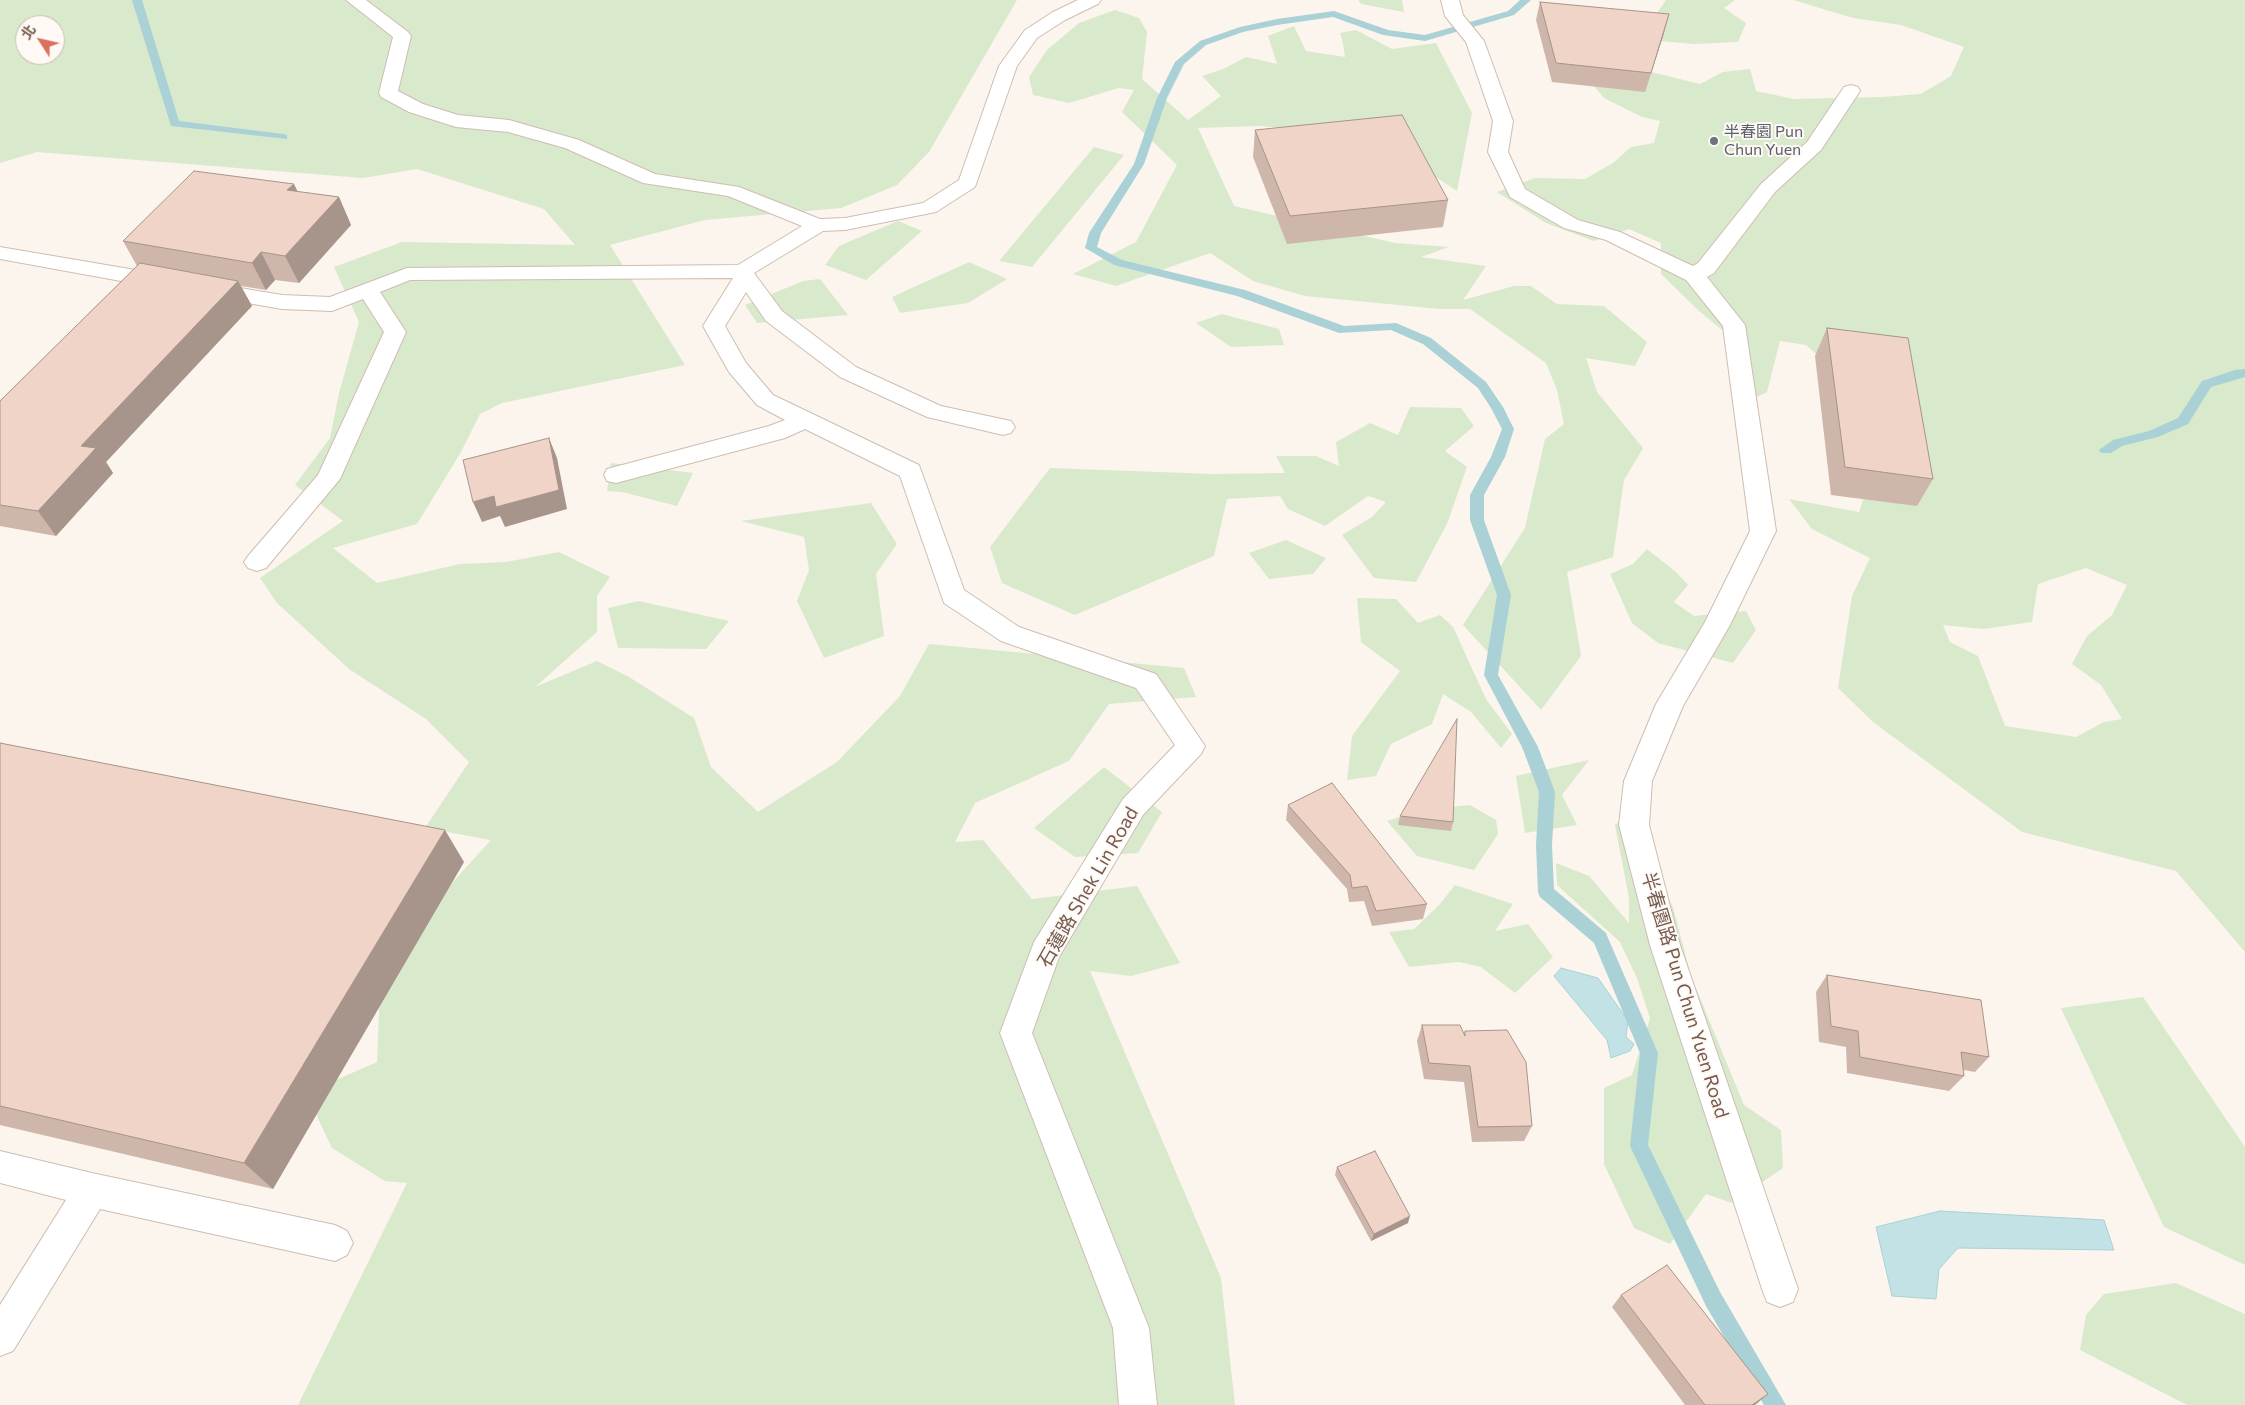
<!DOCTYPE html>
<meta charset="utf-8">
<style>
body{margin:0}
#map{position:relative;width:2245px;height:1405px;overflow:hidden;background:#fcf5ed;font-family:Commissioner,"Noto Sans TC",sans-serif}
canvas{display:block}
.north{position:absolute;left:15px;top:15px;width:50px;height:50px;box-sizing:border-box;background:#fef9f4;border:1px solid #c8bab2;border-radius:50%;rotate:305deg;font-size:14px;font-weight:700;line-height:20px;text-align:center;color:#765c50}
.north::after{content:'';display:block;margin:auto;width:18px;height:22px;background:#db715d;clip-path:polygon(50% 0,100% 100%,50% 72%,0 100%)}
</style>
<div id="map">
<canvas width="2245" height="1405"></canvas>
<div class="north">北</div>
</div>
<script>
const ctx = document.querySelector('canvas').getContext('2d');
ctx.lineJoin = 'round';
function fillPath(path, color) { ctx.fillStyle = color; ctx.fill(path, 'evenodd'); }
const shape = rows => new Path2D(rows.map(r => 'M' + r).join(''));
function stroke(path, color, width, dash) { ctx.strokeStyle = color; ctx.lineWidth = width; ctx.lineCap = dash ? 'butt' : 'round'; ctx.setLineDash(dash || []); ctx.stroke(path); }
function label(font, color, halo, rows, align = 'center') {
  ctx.font = font + ' Commissioner,"Noto Sans TC",sans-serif'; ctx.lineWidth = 4; ctx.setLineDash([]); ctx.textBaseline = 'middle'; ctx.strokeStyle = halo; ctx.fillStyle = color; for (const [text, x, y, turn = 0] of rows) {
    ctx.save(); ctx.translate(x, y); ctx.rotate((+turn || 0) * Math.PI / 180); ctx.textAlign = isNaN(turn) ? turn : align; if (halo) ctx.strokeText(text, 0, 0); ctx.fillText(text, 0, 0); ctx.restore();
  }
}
const green = shape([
 [0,0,1017,0,929,152,897,185,841,208,705,220,610,245,685,365,502,403,480,414,461,452,417,524,333,548,377,583,460,564,506,562,559,552,610,577,597,596,597,632,535,687,597,661,629,677,694,718,711,767,758,812,837,762,900,696,929,644,1184,668,1196,697,1109,704,1069,761,975,803,955,842,983,840,1032,899,1137,886,1180,963,1131,976,1090,971,1221,1278,1235,1405,298,1405,407,1183,385,1181,332,1148,306,1093,377,1062,381,961,491,840,425,828,469,762,426,719,349,669,277,603,260,578,343,521,295,485,330,438,339,393,359,322,334,267,402,242,575,245,544,209,417,169,363,178,37,152,0,163],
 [25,25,55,25,55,55,25,55],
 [1358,0,1402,0,1404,12,1361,4],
 [1666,0,1735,0,1724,8,1746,23,1738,42,1694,44,1648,40,1656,14],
 [1793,0,2245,0,2245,952,2176,871,2022,832,1873,722,1838,688,1852,596,1870,558,1812,529,1789,499,1859,512,1872,473,1869,401,1806,345,1780,341,1767,392,1755,398,1727,334,1698,310,1661,274,1661,243,1629,229,1594,241,1546,223,1497,192,1535,178,1585,179,1613,163,1631,147,1654,143,1660,121,1642,117,1604,98,1579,68,1647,71,1700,84,1723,72,1750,69,1756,91,1794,99,1882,97,1921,94,1951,76,1964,47,1901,25,1853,18],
 [2086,568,2127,585,2112,615,2087,636,2072,664,2101,685,2122,719,2104,722,2076,737,2005,726,1978,656,1950,642,1943,625,1983,629,2032,622,2038,584],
 [1115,10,1139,18,1147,32,1142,79,1188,120,1221,96,1202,76,1223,69,1246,57,1277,64,1268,36,1294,26,1306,51,1345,57,1343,43,1340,33,1356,30,1392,49,1436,43,1472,113,1457,191,1422,168,1318,131,1258,126,1198,128,1234,206,1395,243,1449,247,1421,257,1486,266,1463,300,1514,286,1531,286,1557,304,1604,306,1647,342,1635,366,1586,358,1597,392,1643,448,1624,480,1613,557,1567,572,1581,656,1541,710,1463,625,1525,528,1545,439,1564,424,1557,390,1546,363,1470,309,1440,309,1305,296,1253,281,1210,253,1116,286,1073,274,1136,242,1177,165,1122,112,1134,90,1119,88,1069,103,1033,95,1029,77,1047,50,1079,23],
 [1094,147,1124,155,1032,267,999,261],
 [898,221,922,231,866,280,825,265,839,246],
 [969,262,1007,279,968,303,900,313,892,297],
 [820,279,848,315,757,323,745,305,803,281],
 [1222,314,1279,329,1284,345,1231,347,1196,323],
 [1410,407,1461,408,1474,426,1445,451,1467,467,1447,524,1416,582,1374,578,1342,535,1372,517,1386,502,1368,496,1325,526,1288,509,1280,496,1227,499,1214,556,1075,615,1002,583,990,547,1050,468,1214,474,1285,473,1276,456,1316,456,1339,466,1336,442,1370,423,1398,435],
 [611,463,693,473,677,506,622,492,607,491],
 [871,503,897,544,876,574,884,636,824,658,797,601,809,570,804,537,741,521],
 [1286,540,1326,558,1313,574,1269,579,1249,553],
 [1647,549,1676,572,1688,585,1674,602,1694,616,1746,611,1756,630,1733,663,1658,643,1632,623,1610,574,1633,564],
 [1357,598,1396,599,1418,623,1440,615,1453,627,1486,699,1512,734,1501,748,1471,712,1443,694,1432,724,1391,744,1376,776,1347,780,1352,736,1400,671,1361,642],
 [639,601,729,621,706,649,618,648,608,608],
 [1589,760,1562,795,1577,825,1525,833,1516,776],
 [1104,767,1162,812,1138,853,1075,857,1034,828],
 [1470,805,1496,820,1498,834,1474,870,1417,856,1387,821,1421,810],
 [1624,818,1673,907,1691,976,1744,1105,1781,1130,1783,1168,1732,1203,1706,1194,1670,1244,1634,1228,1604,1164,1604,1088,1632,1075,1650,1018,1637,978,1620,942,1557,885,1556,863,1589,876,1629,923,1629,898,1615,825],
 [1455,885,1513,904,1495,931,1528,924,1553,957,1515,993,1481,967,1459,962,1409,967,1389,932,1414,929,1440,904],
 [2143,997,2245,1147,2245,1265,2164,1227,2061,1008],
 [2176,1283,2245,1314,2245,1405,2187,1405,2080,1350,2086,1315,2104,1294]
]);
const water = shape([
 [1561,968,1598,978,1628,1021,1626,1037,1634,1044,1630,1051,1611,1058,1607,1040,1554,976,1561,968],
 [1940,1211,2104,1220,2114,1250,1958,1248,1939,1269,1936,1299,1892,1296,1876,1227,1940,1211]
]);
const stream = shape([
 [132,0,142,0,179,121,283,134,287,135,287,139,171,126,132,0],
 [1520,0,1531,0,1514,15,1425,41,1383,35,1333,17,1277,25,1243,32,1206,45,1184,64,1167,98,1144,164,1101,233,1097,247,1122,260,1245,290,1344,326,1396,323,1431,338,1486,382,1503,407,1514,429,1505,457,1484,495,1484,520,1511,595,1498,675,1538,747,1555,792,1552,845,1554,889,1606,933,1608,938,1658,1053,1648,1145,1720,1292,1786,1405,1764,1405,1706,1306,1630,1146,1640,1053,1594,943,1540,897,1538,892,1536,845,1539,792,1522,747,1484,675,1497,595,1470,520,1470,495,1491,457,1502,429,1491,408,1478,388,1423,344,1391,330,1339,333,1237,296,1114,265,1085,248,1089,233,1134,164,1157,98,1175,62,1200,41,1240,27,1277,19,1334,11,1388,30,1425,35,1508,11,1520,0],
 [2245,369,2245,377,2211,387,2188,424,2158,437,2122,446,2111,453,2101,453,2099,450,2113,440,2149,431,2178,418,2202,381,2235,370,2245,369]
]);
const minor = shape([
 [346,0,366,0,408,32,411,36,398,91,423,104,458,115,509,120,579,140,655,174,739,187,820,219,845,218,923,203,959,180,999,66,1025,30,1053,12,1078,0,1101,0,1098,4,1065,20,1037,38,1017,66,975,187,936,212,845,230,823,231,754,273,782,311,856,367,941,406,1011,421,1015,427,1011,433,1003,435,927,417,840,377,766,321,746,292,725,326,746,363,773,395,919,465,964,590,1019,627,1156,674,1205,746,1201,754,1143,815,1059,957,1032,1033,1149,1328,1157,1405,1119,1405,1113,1328,1000,1033,1034,942,1123,799,1175,745,1136,688,1001,641,944,603,900,476,805,429,785,438,616,483,607,481,604,475,607,469,769,426,785,420,757,405,729,372,703,326,733,278,410,280,380,292,406,332,340,479,266,568,257,571,248,568,244,562,248,556,318,475,384,332,363,299,332,311,282,309,202,295,199,290,202,285,210,283,282,295,330,297,407,268,738,265,802,226,728,196,643,183,565,148,508,132,456,127,409,112,381,97,379,93,393,37,346,0],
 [1441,0,1459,0,1463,15,1484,41,1513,121,1508,152,1525,189,1578,220,1620,232,1693,266,1698,263,1761,184,1807,142,1844,87,1851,85,1858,87,1860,91,1821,150,1775,192,1714,273,1707,277,1745,325,1776,531,1730,625,1683,706,1652,781,1649,825,1680,945,1798,1289,1793,1302,1780,1307,1767,1302,1762,1289,1650,945,1619,825,1624,781,1656,704,1705,622,1750,531,1723,326,1686,280,1606,240,1564,228,1510,197,1488,152,1493,121,1466,42,1445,16,1441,0],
 [0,247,165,275,173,277,176,282,173,287,165,289,0,259,0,247],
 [0,1151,92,1173,335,1225,347,1231,353,1243,347,1255,335,1261,100,1209,13,1351,0,1356,0,1305,66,1200,0,1183,0,1151]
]);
const wall = shape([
 [1540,2,1664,33,1645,92,1552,82,1536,20],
 [1255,130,1448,200,1443,227,1287,244,1253,157],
 [298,192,339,197,351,225,299,283,275,280,266,290,241,286,252,306,106,462,113,473,56,536,0,526,0,401,137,266,123,241],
 [1827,328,1933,479,1917,506,1831,495,1815,356],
 [0,743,464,862,273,1189,0,1125],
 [1288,805,1427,904,1423,919,1372,926,1364,901,1349,902,1347,889,1286,820],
 [1400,816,1453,822,1451,831,1398,825],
 [1827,975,1989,1057,1975,1072,1963,1070,1964,1076,1949,1091,1847,1073,1846,1047,1819,1042,1816,992],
 [1422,1025,1464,1033,1465,1031,1532,1126,1524,1141,1472,1142,1464,1082,1424,1079,1417,1041],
 [1337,1167,1408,1223,1371,1241,1335,1175],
 [1621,1295,1755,1405,1685,1405,1612,1307]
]);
const shadedWall = shape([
 [1669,14,1664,33,1645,92,1651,73],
 [294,184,307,211,287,190],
 [339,197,351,225,299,283,285,256],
 [261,252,275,280,266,290,252,263],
 [238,281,252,306,106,462,113,473,56,536,38,511,81,446],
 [549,438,557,458,567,509,505,527,500,516,482,522,473,502],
 [445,830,464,862,273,1189,244,1163],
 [1410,1216,1408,1223,1371,1241,1374,1234],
 [1768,1394,1755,1405,1752,1405]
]);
const building = shape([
 [1540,2,1669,14,1651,73,1556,63,1540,2],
 [1402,115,1448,200,1290,216,1255,130,1402,115],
 [194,171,294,184,287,190,339,197,285,256,261,252,252,263,123,241,194,171],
 [140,263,238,281,81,446,96,448,38,511,0,505,0,401,140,263],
 [1827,328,1908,338,1933,479,1845,467,1827,328],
 [549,438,559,490,496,507,494,496,473,502,463,460,549,438],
 [1457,719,1453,822,1400,816,1457,719],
 [0,743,445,830,244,1163,0,1106,0,743],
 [1332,783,1427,904,1376,911,1367,886,1352,888,1350,875,1288,805,1332,783],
 [1827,975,1981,1000,1989,1057,1961,1052,1964,1076,1860,1057,1858,1031,1831,1026,1827,975],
 [1422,1025,1460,1025,1465,1036,1465,1031,1507,1030,1526,1062,1532,1126,1478,1127,1470,1066,1429,1063,1422,1025],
 [1375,1151,1410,1216,1374,1234,1337,1167,1375,1151],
 [1667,1265,1768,1394,1752,1405,1705,1405,1621,1295,1667,1265]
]);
const markers = [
 [1714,141,5,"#6b7280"]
];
const farWorshipnames = [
 ["半春園 Pun",1724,132],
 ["Chun Yuen",1724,150]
];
const streetNames = [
 ["石蓮路 Shek Lin Road",1088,887,-60],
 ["半春園路 Pun Chun Yuen Road",1685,995,73]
];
fillPath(green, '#d9e9cc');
fillPath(water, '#c2e2e5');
stroke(water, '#a9d1d6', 1);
fillPath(stream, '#a9d1d6');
stroke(minor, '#cebdb2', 2);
fillPath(minor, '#fff');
fillPath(wall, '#ceb6ab');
fillPath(shadedWall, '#a7948b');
fillPath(building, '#efd4c7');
stroke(building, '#a7948b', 1);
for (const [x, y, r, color] of markers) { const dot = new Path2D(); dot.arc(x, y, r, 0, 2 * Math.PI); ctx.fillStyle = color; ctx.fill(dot); stroke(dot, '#fef9f4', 2); }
label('16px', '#5b616d', '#fef9f4', farWorshipnames, 'left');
label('19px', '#765c50', '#fef9f4', streetNames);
</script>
